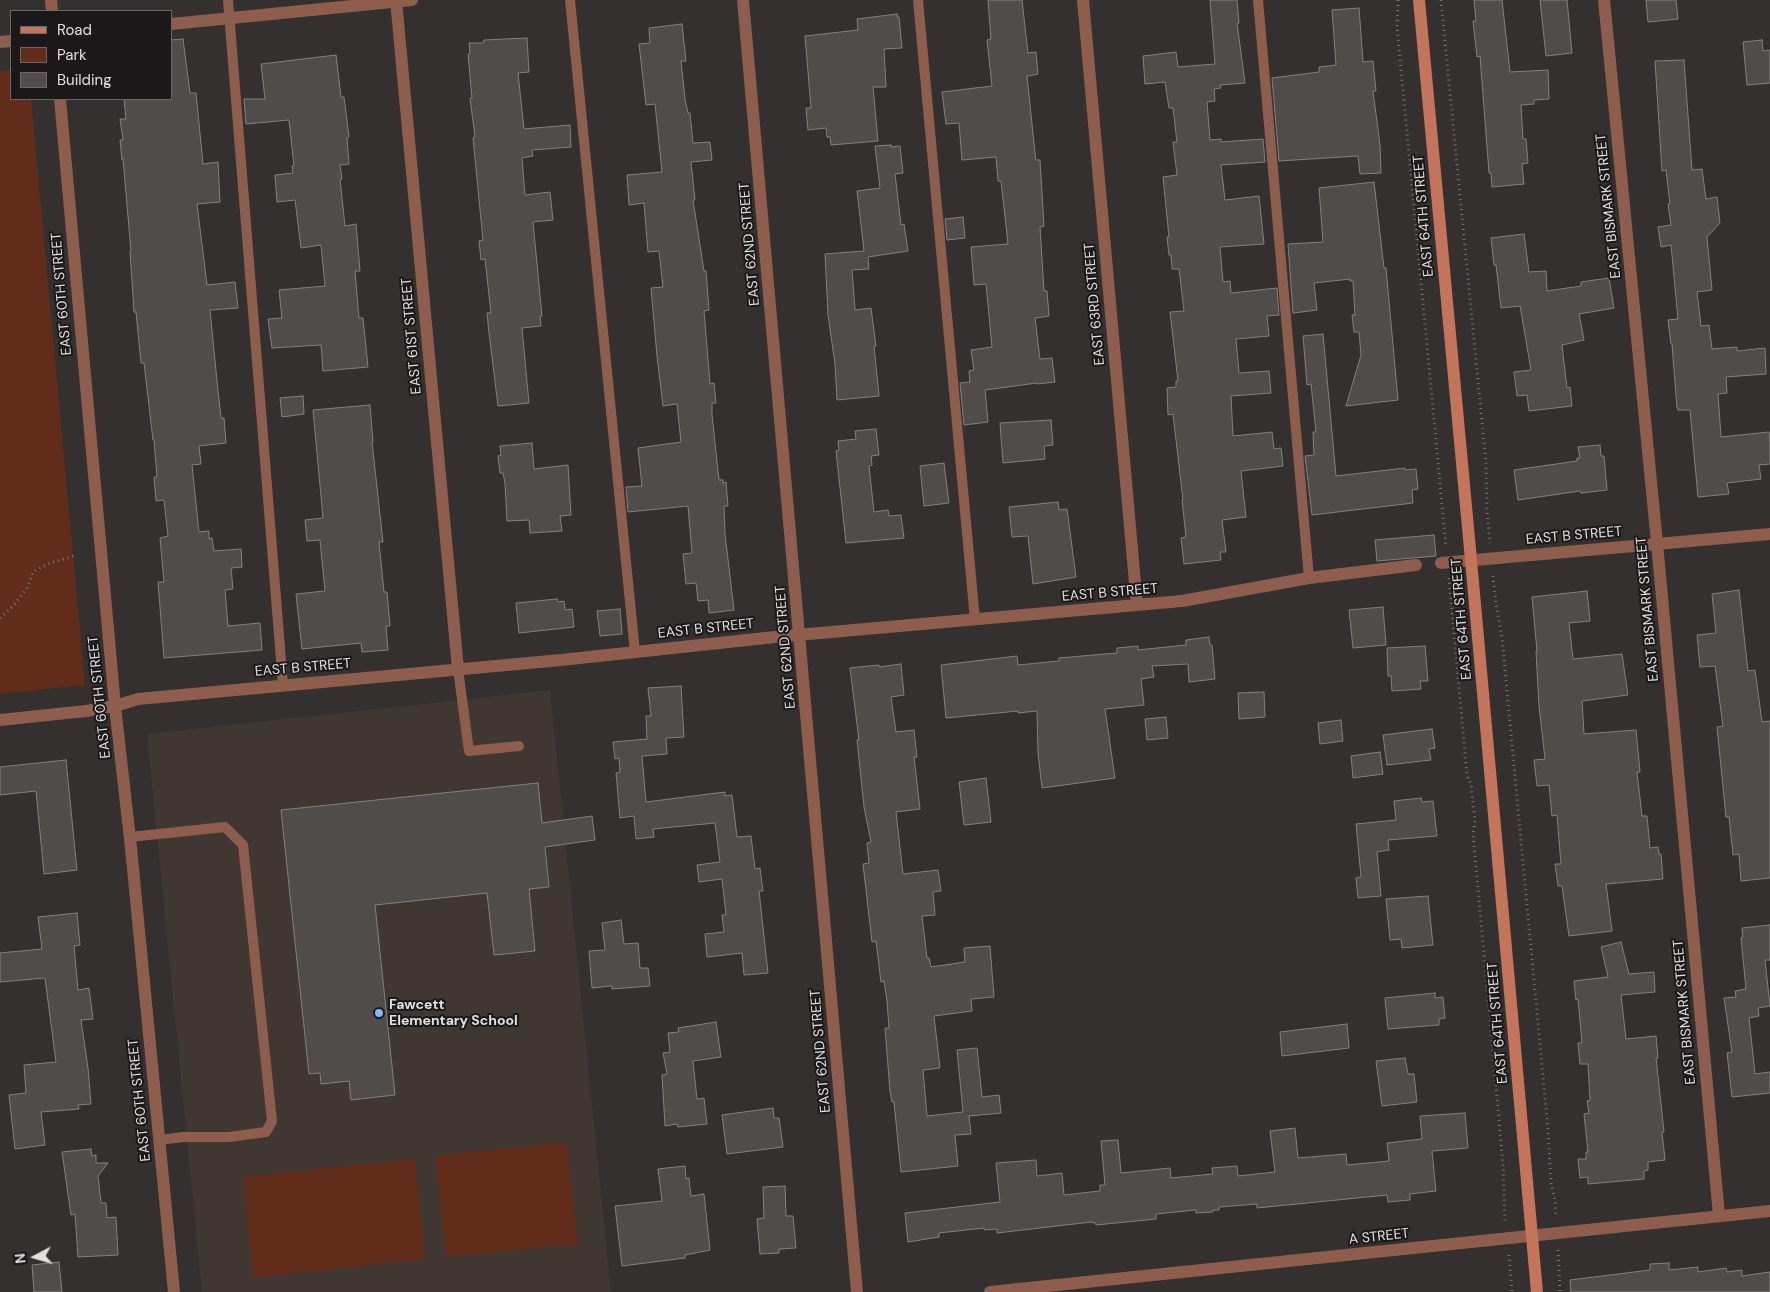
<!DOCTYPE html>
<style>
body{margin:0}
#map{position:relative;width:1770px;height:1292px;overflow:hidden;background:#33302f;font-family:"DM Sans",sans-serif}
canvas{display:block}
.legend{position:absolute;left:10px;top:10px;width:162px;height:90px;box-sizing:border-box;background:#1a1818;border:1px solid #6a6868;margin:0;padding:6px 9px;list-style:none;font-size:15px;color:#e2e0e0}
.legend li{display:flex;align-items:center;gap:10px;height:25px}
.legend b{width:25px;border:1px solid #6a6868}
.north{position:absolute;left:10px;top:1232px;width:50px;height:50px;-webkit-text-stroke:4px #1a1818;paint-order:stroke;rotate:264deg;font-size:14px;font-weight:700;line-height:20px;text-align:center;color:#e2e0e0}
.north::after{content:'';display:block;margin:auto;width:18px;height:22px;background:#e2e0e0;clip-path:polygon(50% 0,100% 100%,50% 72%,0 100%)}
</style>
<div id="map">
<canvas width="1770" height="1292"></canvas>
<ul class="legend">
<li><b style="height:6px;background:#c3745a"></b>Road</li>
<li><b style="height:14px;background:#612c1a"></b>Park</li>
<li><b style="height:14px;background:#4f4c4a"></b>Building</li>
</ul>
<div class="north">N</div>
</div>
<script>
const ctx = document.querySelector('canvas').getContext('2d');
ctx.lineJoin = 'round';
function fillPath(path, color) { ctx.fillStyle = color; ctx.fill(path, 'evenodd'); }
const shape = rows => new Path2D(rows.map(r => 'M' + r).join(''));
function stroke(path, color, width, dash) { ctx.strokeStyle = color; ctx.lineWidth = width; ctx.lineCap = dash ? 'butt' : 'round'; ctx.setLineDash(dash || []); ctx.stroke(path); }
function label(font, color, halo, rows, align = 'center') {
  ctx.font = font + ' "DM Sans",sans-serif'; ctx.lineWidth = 4; ctx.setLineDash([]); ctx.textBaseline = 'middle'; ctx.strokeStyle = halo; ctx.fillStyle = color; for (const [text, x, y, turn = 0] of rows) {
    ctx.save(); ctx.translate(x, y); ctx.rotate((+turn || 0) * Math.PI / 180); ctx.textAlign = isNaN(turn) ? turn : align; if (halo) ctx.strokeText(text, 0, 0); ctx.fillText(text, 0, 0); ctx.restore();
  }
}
const built = shape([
 [550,690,611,1292,202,1292,147,734]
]);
const green = shape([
 [11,70,11,99,31,99,85,685,0,694,0,71],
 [567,1142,578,1244,446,1257,435,1156],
 [415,1159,425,1259,253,1278,243,1177]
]);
const building = shape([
 [988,0,1022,0,1028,53,1036,52,1038,74,1027,76,1035,153,1036,160,1040,160,1044,226,1040,227,1044,291,1047,291,1049,316,1035,318,1040,359,1052,358,1055,382,1037,384,1037,383,985,390,988,422,964,425,960,383,970,382,969,371,974,370,971,350,992,347,986,284,974,285,971,247,1008,244,1001,181,998,181,996,157,962,160,959,123,946,124,942,92,992,86,987,40,991,39,988,0],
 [1210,0,1237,0,1239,23,1237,23,1245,83,1220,85,1221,88,1214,89,1215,101,1207,102,1210,140,1221,139,1221,142,1263,139,1265,162,1221,165,1225,200,1259,196,1264,244,1220,247,1223,282,1230,281,1231,293,1277,288,1279,315,1267,316,1269,336,1236,339,1239,373,1269,371,1271,393,1231,396,1233,436,1272,432,1274,449,1281,448,1283,466,1241,471,1246,517,1222,520,1226,552,1220,552,1221,560,1184,564,1181,538,1186,537,1182,500,1183,500,1173,414,1168,415,1167,388,1176,387,1176,381,1178,381,1170,312,1184,311,1179,269,1172,269,1171,255,1169,255,1167,237,1169,237,1163,177,1177,175,1173,142,1177,142,1173,108,1169,108,1165,82,1145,84,1143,56,1176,52,1178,67,1215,64,1210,0],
 [1474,0,1502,0,1510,72,1548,70,1549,99,1534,100,1534,104,1521,105,1523,139,1526,139,1528,163,1522,164,1524,184,1492,187,1491,173,1489,173,1480,56,1477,57,1473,21,1476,21,1474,0],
 [1540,0,1567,0,1572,53,1546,56,1540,0],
 [1646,0,1676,0,1678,19,1648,22,1646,0],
 [1359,8,1363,62,1373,61,1376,91,1373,91,1380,145,1381,173,1360,174,1358,156,1279,161,1272,78,1319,72,1319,67,1336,65,1332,10,1359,8],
 [897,14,897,17,899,17,902,48,884,49,886,87,873,87,878,141,831,145,830,137,827,137,826,128,808,130,806,108,811,108,805,36,858,30,857,19,897,14],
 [682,24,686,61,681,61,685,99,688,113,690,113,693,143,710,142,712,160,691,162,695,200,693,200,704,271,706,271,709,310,704,311,710,384,714,383,716,403,712,403,712,415,719,480,723,480,723,483,726,482,728,506,724,506,725,534,734,610,709,613,708,600,698,601,696,583,686,584,683,554,692,553,688,506,628,512,626,487,642,486,638,448,681,442,677,404,663,406,657,356,651,288,663,287,659,251,648,252,644,203,629,205,627,175,662,172,655,104,646,105,639,44,650,43,649,28,682,24],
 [527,38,529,72,518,73,524,129,570,125,571,147,532,150,533,156,522,158,525,195,550,192,553,220,533,222,542,316,540,316,541,326,522,328,529,403,498,406,489,333,487,313,491,313,485,259,481,260,479,241,483,240,473,138,475,137,470,98,472,98,468,54,470,54,469,43,483,43,484,40,527,38],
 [183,39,190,93,196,93,203,164,218,162,220,202,197,204,207,285,235,282,238,308,210,310,217,381,221,418,224,418,226,443,199,446,201,464,192,465,199,532,209,531,209,539,212,538,214,551,241,549,242,567,231,568,233,589,225,590,228,626,260,623,262,650,164,658,158,582,164,582,160,538,168,536,164,500,156,501,154,477,157,477,154,440,153,440,144,363,141,363,136,312,134,312,130,251,131,251,123,159,122,160,120,140,123,140,120,119,126,119,124,99,171,99,171,40,183,39],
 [1762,40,1763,51,1770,50,1770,83,1747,85,1743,42,1762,40],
 [336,55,341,97,344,97,349,137,347,138,349,164,340,165,342,179,340,179,345,226,356,224,360,271,355,271,359,318,363,318,368,367,323,371,321,345,272,348,268,319,282,318,279,290,325,286,321,245,301,248,295,200,277,202,275,175,293,173,292,166,294,166,289,120,246,124,244,99,265,99,261,64,336,55],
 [1684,60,1692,170,1702,169,1706,199,1717,197,1720,223,1707,237,1712,290,1697,292,1701,326,1709,325,1712,349,1737,347,1737,351,1765,348,1766,374,1726,377,1727,393,1718,394,1721,437,1769,432,1770,444,1770,464,1759,465,1761,479,1727,483,1729,494,1698,497,1690,410,1678,410,1678,408,1677,408,1672,344,1671,344,1668,320,1678,319,1671,245,1661,247,1658,227,1671,225,1668,204,1670,204,1666,170,1662,171,1655,61,1684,60],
 [891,145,891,147,900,146,903,173,895,174,901,225,904,224,908,251,868,257,869,269,852,270,855,310,871,308,876,346,874,346,879,396,837,400,835,364,828,315,825,254,864,251,857,191,880,188,875,146,891,145],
 [1374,182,1384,268,1386,268,1398,400,1346,406,1361,355,1359,332,1354,332,1352,315,1355,315,1353,281,1350,281,1350,279,1314,283,1317,310,1293,313,1288,244,1323,242,1319,188,1374,182],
 [963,217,965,238,947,240,945,219,963,217],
 [1524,234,1529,272,1546,271,1547,291,1581,286,1581,282,1609,278,1614,308,1579,314,1584,340,1562,345,1567,388,1570,387,1572,406,1529,411,1527,395,1517,396,1514,372,1531,370,1520,306,1501,308,1496,265,1494,265,1491,238,1524,234],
 [1323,334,1336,476,1405,468,1405,470,1416,469,1418,489,1412,490,1413,503,1312,515,1305,456,1314,455,1313,432,1316,432,1311,384,1307,385,1303,336,1323,334],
 [303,396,304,414,282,417,280,398,303,396],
 [370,405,373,442,372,442,383,542,379,542,384,592,387,592,390,626,386,626,388,650,362,652,361,643,302,649,296,594,325,591,320,540,307,541,305,520,323,518,313,410,370,405],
 [1051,420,1053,445,1044,446,1045,459,1003,463,1000,423,1051,420],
 [876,429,879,455,871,456,872,465,869,466,874,512,888,510,889,516,901,515,904,538,846,543,836,451,839,450,838,441,856,439,855,431,876,429],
 [532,443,534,469,568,465,571,515,560,516,562,531,530,533,529,520,507,521,505,483,503,473,500,473,498,456,501,455,500,446,532,443],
 [1600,445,1601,456,1604,456,1607,490,1581,493,1580,491,1518,500,1514,470,1577,461,1577,458,1580,458,1578,447,1600,445],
 [944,463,949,503,924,506,920,466,944,463],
 [1058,502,1059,510,1067,509,1076,577,1033,584,1028,536,1012,537,1009,507,1058,502],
 [1434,535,1436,556,1377,561,1375,540,1434,535],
 [1739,590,1748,671,1755,670,1762,722,1770,721,1770,878,1741,881,1739,854,1733,855,1729,817,1726,817,1717,727,1723,726,1715,666,1700,667,1697,635,1716,633,1712,594,1739,590],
 [1587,591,1590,621,1569,623,1573,659,1622,654,1628,695,1582,701,1584,734,1636,730,1640,772,1637,772,1642,816,1647,816,1650,848,1658,847,1659,854,1661,854,1663,879,1606,884,1612,931,1569,936,1562,886,1558,886,1555,864,1561,864,1557,815,1552,816,1549,785,1537,786,1534,760,1545,759,1539,706,1536,651,1537,651,1532,597,1587,591],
 [557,599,558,602,564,601,565,610,572,609,574,627,519,633,516,603,557,599],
 [1383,607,1386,645,1353,648,1349,610,1383,607],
 [620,609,622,634,600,636,597,611,620,609],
 [1209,637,1210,645,1212,645,1215,679,1189,682,1188,664,1152,666,1154,677,1141,679,1144,705,1105,709,1115,778,1042,788,1038,753,1037,711,1018,713,1018,711,946,718,941,665,1017,656,1018,665,1059,661,1059,658,1117,653,1117,648,1138,646,1138,650,1186,645,1186,640,1209,637],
 [1425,646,1428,681,1420,681,1421,689,1392,691,1391,676,1388,676,1387,648,1425,646],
 [901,664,904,695,891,697,896,732,914,730,917,757,914,757,920,809,896,812,903,874,938,870,941,891,933,892,935,915,922,916,927,958,929,958,931,967,965,962,964,948,990,946,994,997,971,999,972,1011,934,1016,940,1068,923,1070,927,1116,963,1112,957,1050,977,1048,982,1097,999,1095,1001,1113,969,1116,971,1134,955,1135,958,1166,901,1172,894,1102,892,1102,890,1091,885,1028,889,1028,887,1001,884,981,881,982,876,941,872,942,863,864,869,863,867,843,871,842,864,807,857,740,859,740,850,668,879,665,879,667,901,664],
 [681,686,684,737,666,738,667,754,642,756,646,802,725,792,725,796,732,795,737,837,751,836,755,869,760,868,763,891,759,891,768,973,744,975,742,953,707,957,705,934,724,932,722,915,726,915,722,879,699,882,697,865,720,862,715,823,653,829,654,837,636,839,634,816,620,818,616,773,620,772,619,758,615,759,613,742,647,739,646,716,651,716,648,688,681,686],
 [1264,692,1265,717,1239,719,1238,693,1264,692],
 [1166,717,1168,738,1147,740,1145,719,1166,717],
 [1341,720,1343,741,1320,744,1318,723,1341,720],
 [1432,729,1435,748,1429,749,1431,760,1387,765,1383,735,1432,729],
 [1380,752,1383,774,1353,778,1351,756,1380,752],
 [66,760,77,870,44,874,36,791,0,795,0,767,66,760],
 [986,778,991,822,964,825,959,782,986,778],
 [538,783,542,823,592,816,595,840,545,847,549,887,529,889,535,951,494,955,487,893,375,905,395,1095,351,1100,349,1081,321,1084,320,1073,309,1074,281,810,538,783],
 [1421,798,1422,802,1433,801,1437,836,1388,840,1389,850,1377,852,1381,896,1358,898,1356,878,1361,877,1356,824,1396,820,1394,801,1421,798],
 [1428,896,1433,945,1402,948,1401,939,1390,940,1386,899,1428,896],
 [77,913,80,945,74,946,78,990,89,988,93,1019,81,1020,88,1068,91,1104,78,1105,79,1109,41,1112,45,1145,15,1149,9,1095,26,1093,24,1065,56,1062,45,978,0,982,0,953,42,949,38,917,77,913],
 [621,920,624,944,638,943,640,968,648,968,650,986,612,989,612,986,592,988,589,951,605,950,602,923,621,920],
 [1770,925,1770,960,1765,960,1770,1006,1758,1008,1759,1016,1749,1018,1755,1074,1770,1072,1770,1093,1732,1097,1727,1053,1732,1052,1724,998,1736,997,1735,991,1746,989,1741,938,1743,937,1742,928,1770,925],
 [1621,942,1629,974,1654,972,1655,992,1621,995,1626,1039,1656,1036,1658,1058,1656,1058,1664,1132,1662,1132,1665,1160,1648,1162,1648,1170,1644,1171,1644,1179,1588,1184,1588,1177,1580,1178,1578,1159,1586,1159,1586,1152,1588,1152,1584,1114,1589,1113,1587,1101,1590,1100,1588,1064,1580,1064,1578,1043,1582,1043,1578,999,1576,1000,1574,981,1608,977,1601,947,1621,942],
 [1435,993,1435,998,1443,997,1445,1018,1439,1019,1439,1025,1388,1029,1385,998,1435,993],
 [716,1022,721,1057,693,1061,697,1099,704,1098,707,1124,678,1127,677,1124,665,1126,662,1075,667,1074,663,1053,670,1052,668,1033,679,1032,678,1028,716,1022],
 [1347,1024,1349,1048,1282,1056,1280,1032,1347,1024],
 [1405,1058,1408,1074,1414,1074,1417,1102,1382,1106,1376,1061,1405,1058],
 [773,1108,774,1118,779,1118,783,1147,727,1154,722,1115,773,1108],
 [1465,1113,1468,1148,1432,1151,1436,1191,1410,1194,1410,1200,1388,1202,1387,1195,1257,1208,1257,1204,1219,1207,1219,1210,1213,1210,1213,1212,1196,1213,1196,1210,1156,1214,1156,1219,1096,1225,1095,1223,1091,1222,1083,1223,997,1233,997,1229,984,1230,984,1228,939,1233,939,1237,908,1242,905,1213,1000,1202,996,1163,1036,1160,1037,1176,1062,1173,1064,1195,1100,1191,1100,1185,1105,1185,1101,1141,1118,1140,1121,1173,1170,1168,1171,1178,1213,1174,1212,1168,1237,1166,1238,1176,1275,1172,1270,1131,1295,1128,1298,1158,1346,1154,1347,1165,1389,1161,1387,1143,1422,1139,1420,1116,1465,1113],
 [91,1149,92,1156,96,1155,96,1163,108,1163,98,1176,101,1203,106,1203,107,1218,116,1217,118,1255,78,1257,75,1214,71,1215,62,1152,91,1149],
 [685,1166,686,1179,689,1178,691,1196,704,1194,710,1250,685,1255,685,1258,622,1266,615,1206,662,1201,658,1169,685,1166],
 [785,1186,786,1216,793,1216,796,1248,779,1249,779,1253,760,1254,757,1219,764,1218,763,1187,785,1186],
 [59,1262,62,1292,34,1292,32,1265,59,1262],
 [1669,1263,1669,1270,1698,1267,1698,1272,1726,1268,1727,1272,1742,1270,1742,1276,1770,1272,1770,1292,1571,1292,1570,1280,1650,1270,1650,1264,1669,1263]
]);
const path = shape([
 [1398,0,1397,27,1446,547],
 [1441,0,1486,463,1487,510,1490,543],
 [1493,576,1496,604,1502,638,1548,1130,1551,1184,1555,1200,1556,1217],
 [1449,578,1467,775,1471,785,1475,821,1473,834,1496,1085,1503,1166,1505,1221],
 [0,618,14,605,27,588,34,571,50,563,77,555],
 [1558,1250,1560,1292],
 [1509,1255,1512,1292]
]);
const lane = shape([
 [228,0,283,685],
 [570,0,635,652],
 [918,0,975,620],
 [1258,0,1309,578],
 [458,669,469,751,519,746],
 [130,837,225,827,243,845,272,1121,266,1132,229,1137,183,1137,159,1140]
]);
const street = shape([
 [51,0,52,11],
 [396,0,458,669],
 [743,0,857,1292],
 [1083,0,1137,605],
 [1604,0,1657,543,1719,1215],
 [171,24,412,0],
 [0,42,11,41],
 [60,99,115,706,131,848,174,1292],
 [1441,563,1770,534],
 [0,720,86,711,115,706,138,699,561,660,775,637,1182,601,1309,578,1416,565],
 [990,1292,1770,1211]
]);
const secondary = shape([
 [1419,0,1471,560,1537,1292]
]);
const markers = [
 [379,1013,5,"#7fbdfa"]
];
const streetNames = [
 ["EAST BISMARK STREET",1609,206,-96],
 ["EAST 64TH STREET",1424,216,-95],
 ["EAST 62ND STREET",750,244,-95],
 ["EAST 60TH STREET",62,294,-95],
 ["EAST 63RD STREET",1095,304,-95],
 ["EAST 61ST STREET",412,336,-95],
 ["EAST B STREET",1574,536,-5],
 ["EAST B STREET",1110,593,-5],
 ["EAST BISMARK STREET",1648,609,-95],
 ["EAST 64TH STREET",1462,619,-95],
 ["EAST B STREET",706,629,-6],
 ["EAST 62ND STREET",786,647,-95],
 ["EAST B STREET",303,668,-5],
 ["EAST 60TH STREET",100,697,-96],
 ["EAST BISMARK STREET",1685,1012,-95],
 ["EAST 64TH STREET",1498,1023,-95],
 ["EAST 62ND STREET",821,1051,-95],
 ["EAST 60TH STREET",140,1100,-96],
 ["A STREET",1379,1237,-6]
];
const poiNames = [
 ["Fawcett",389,1005],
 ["Elementary School",389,1021]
];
fillPath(built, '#403733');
fillPath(green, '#612c1a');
fillPath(building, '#4f4c4a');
stroke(building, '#858180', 1);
stroke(path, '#777474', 3, [1, 4]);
stroke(lane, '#8f5d4d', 10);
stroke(street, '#8f5d4d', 12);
stroke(secondary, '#c3745a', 12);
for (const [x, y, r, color] of markers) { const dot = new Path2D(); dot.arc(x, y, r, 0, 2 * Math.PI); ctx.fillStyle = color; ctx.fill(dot); stroke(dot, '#1a1818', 2); }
label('14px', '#e2e0e0', '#1a1818', streetNames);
label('bold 14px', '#e2e0e0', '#1a1818', poiNames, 'left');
</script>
